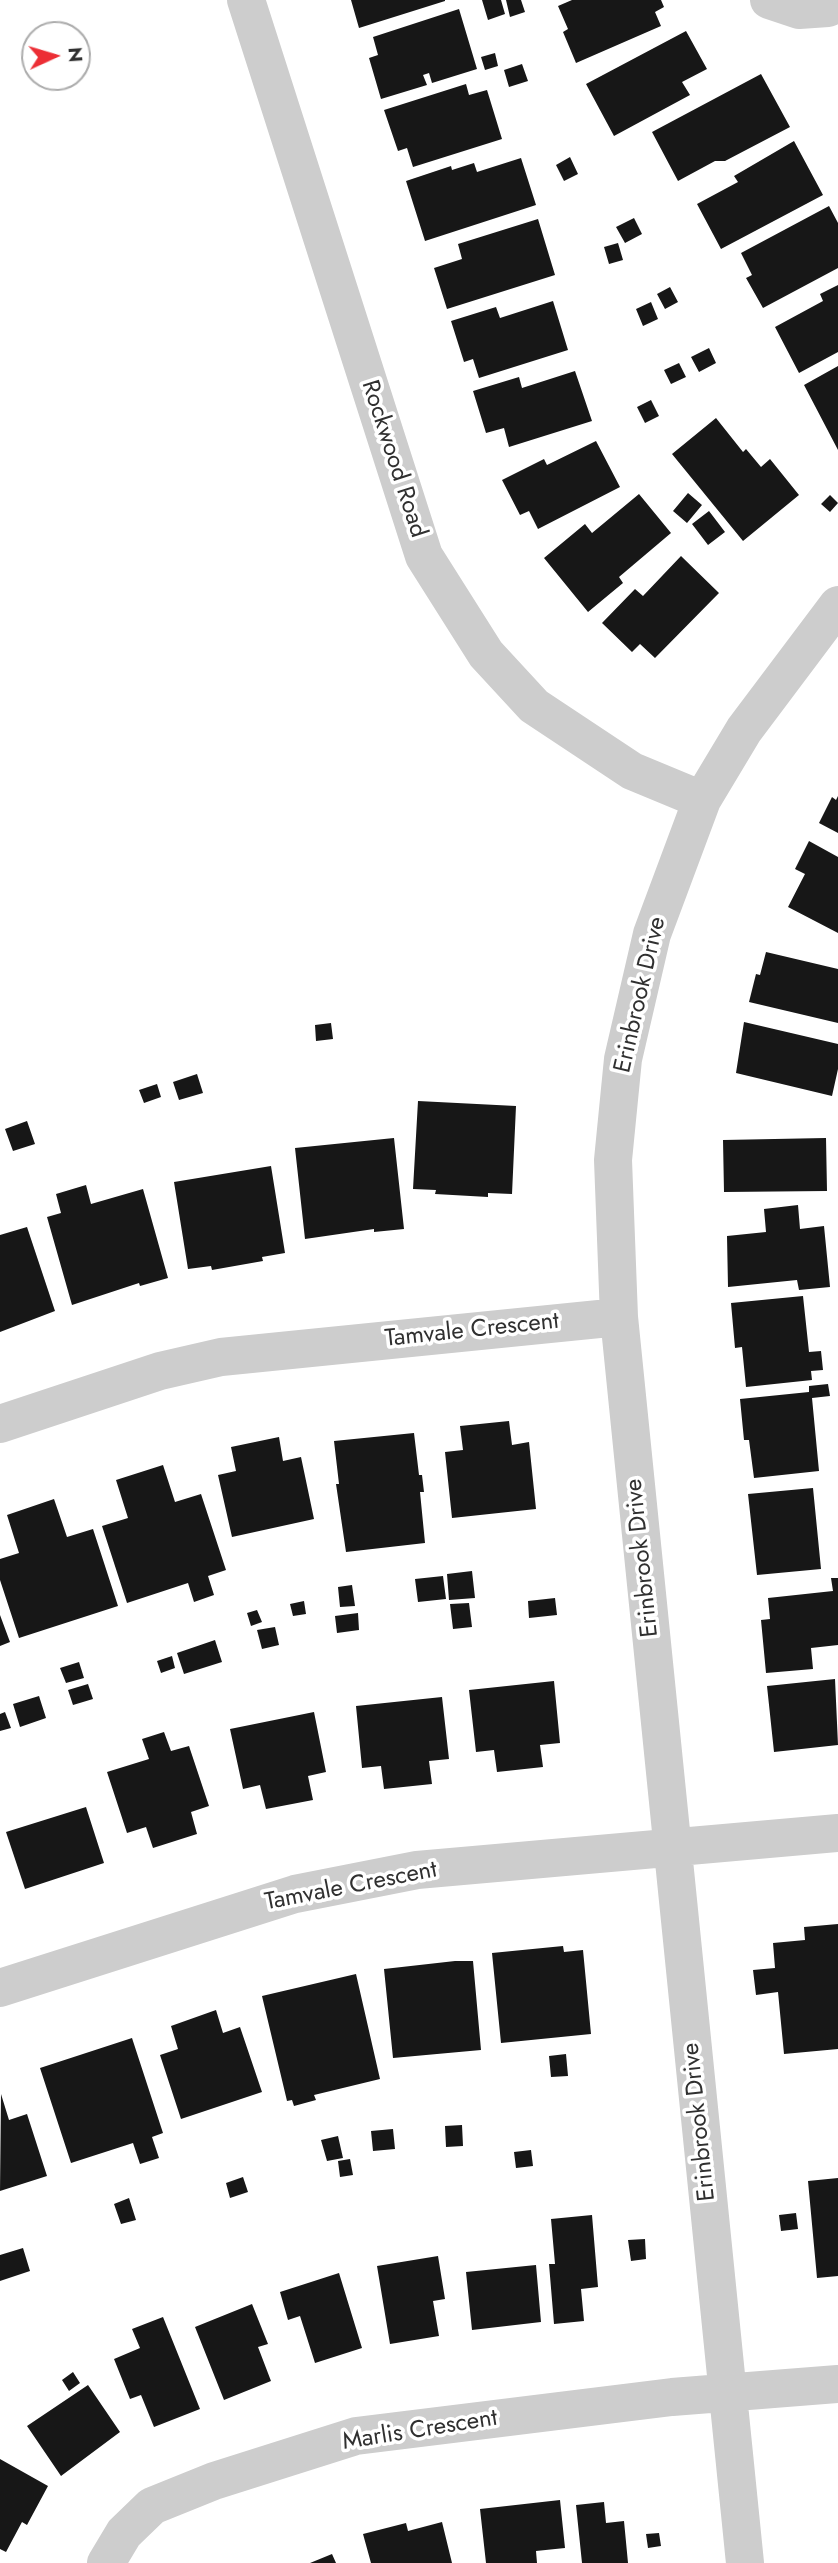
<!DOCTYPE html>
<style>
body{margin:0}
#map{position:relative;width:838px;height:2563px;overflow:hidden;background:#fff;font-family:Jost,sans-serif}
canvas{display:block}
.north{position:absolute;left:21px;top:21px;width:70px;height:70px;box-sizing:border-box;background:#fff;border:2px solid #acacac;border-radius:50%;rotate:86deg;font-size:19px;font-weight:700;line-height:28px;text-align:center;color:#303030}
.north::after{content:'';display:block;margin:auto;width:24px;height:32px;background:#ec2e35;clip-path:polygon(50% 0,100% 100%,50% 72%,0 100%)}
</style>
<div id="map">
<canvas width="838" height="2563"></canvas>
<div class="north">N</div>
</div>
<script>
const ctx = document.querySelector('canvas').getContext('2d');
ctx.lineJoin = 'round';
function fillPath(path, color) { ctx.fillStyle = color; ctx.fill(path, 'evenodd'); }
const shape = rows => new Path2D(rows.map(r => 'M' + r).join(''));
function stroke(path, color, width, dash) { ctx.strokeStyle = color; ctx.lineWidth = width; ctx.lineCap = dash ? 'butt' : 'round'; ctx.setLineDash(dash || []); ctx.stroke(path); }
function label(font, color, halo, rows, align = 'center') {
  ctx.font = font + ' Jost,sans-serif'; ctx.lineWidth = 7; ctx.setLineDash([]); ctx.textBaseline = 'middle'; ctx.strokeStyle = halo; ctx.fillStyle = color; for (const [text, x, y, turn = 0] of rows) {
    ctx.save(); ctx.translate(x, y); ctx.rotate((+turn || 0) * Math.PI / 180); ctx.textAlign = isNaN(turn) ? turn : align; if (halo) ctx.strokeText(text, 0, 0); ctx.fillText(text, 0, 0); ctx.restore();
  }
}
const building = shape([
 [351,0,445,0,445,1,359,28],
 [482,0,501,0,505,14,488,20],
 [506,0,521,0,525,12,510,17],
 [572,0,661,0,664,7,655,12,661,26,576,63,563,32,568,29,558,6],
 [459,9,477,69,432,83,429,73,423,75,427,85,381,99,369,58,378,55,373,37],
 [686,31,707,69,682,82,690,95,614,136,586,84],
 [495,53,498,66,485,70,481,57],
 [522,64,528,81,509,87,504,70],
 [761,74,790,127,725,161,715,161,678,181,652,132],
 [466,84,469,95,487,90,502,139,413,167,407,148,398,151,384,110],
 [794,141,823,195,721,249,697,204,738,182,734,176],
 [570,157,578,174,564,181,556,165],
 [521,158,536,205,425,241,406,181,451,166,452,170,474,163,477,172],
 [829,206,838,223,838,268,763,308,746,278,752,275,741,253],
 [634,218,642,234,625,243,616,227],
 [538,219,555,275,447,309,434,268,462,259,458,244],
 [618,243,623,260,609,264,604,247],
 [838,285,838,352,799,373,775,327,823,301,820,294],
 [670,287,678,302,665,309,657,294],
 [553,301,568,350,479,378,473,359,464,362,451,321,496,307,500,318],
 [651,302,658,319,643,326,636,309],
 [709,348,716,363,699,372,691,357],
 [679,363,686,377,671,384,664,370],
 [838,366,838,450,804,385],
 [575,371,592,421,509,447,504,428,486,433,473,391,519,377,522,388],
 [651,400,659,416,645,423,637,407],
 [716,418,743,452,746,449,761,467,770,459,799,495,743,541,672,454],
 [596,441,620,487,538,529,529,511,520,515,502,480,544,459,547,465],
 [688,493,702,505,687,523,673,511],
 [639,494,671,533,619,577,623,583,588,612,544,558,585,524,592,533],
 [830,495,838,503,830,512,821,504],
 [709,511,725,532,708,545,692,524],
 [681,556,719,593,655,658,640,644,632,652,602,623,635,589,643,596],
 [838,796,838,833,819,823,832,797,836,800],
 [809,841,838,857,838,933,788,907,805,874,795,869],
 [766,952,838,969,838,1023,749,1002,756,974,760,975],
 [744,1022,838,1044,838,1069,832,1096,736,1073],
 [331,1023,333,1039,316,1041,315,1025],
 [197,1074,203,1093,179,1100,173,1082],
 [157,1084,161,1097,144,1103,139,1090],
 [418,1101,516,1106,512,1194,488,1193,488,1197,435,1194,436,1190,413,1189],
 [27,1121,35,1144,13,1151,5,1129],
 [394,1138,404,1229,374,1232,374,1229,305,1239,295,1148],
 [826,1138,827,1191,724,1192,723,1140],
 [271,1166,285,1253,262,1257,263,1261,212,1270,211,1266,188,1269,174,1182],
 [86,1185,91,1204,143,1189,168,1278,140,1286,139,1283,72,1305,47,1217,61,1213,56,1194],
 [798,1205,800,1229,824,1226,830,1287,799,1290,797,1280,728,1287,727,1236,766,1232,764,1209],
 [27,1227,55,1311,0,1332,0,1235],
 [803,1296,809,1352,821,1351,823,1370,811,1371,812,1380,746,1387,742,1347,735,1348,731,1303],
 [828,1384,830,1396,812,1398,819,1471,754,1478,749,1440,744,1440,740,1399,809,1392,809,1386],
 [509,1421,512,1445,529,1442,536,1509,452,1518,445,1452,463,1450,460,1426],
 [414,1433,419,1475,422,1475,424,1492,420,1492,425,1543,346,1552,336,1484,339,1484,334,1441],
 [279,1437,283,1461,301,1457,314,1519,232,1537,218,1475,236,1471,231,1447],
 [163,1465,175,1502,201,1494,226,1570,208,1576,214,1595,194,1602,188,1583,127,1603,102,1526,128,1518,116,1480],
 [813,1488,821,1569,757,1575,748,1494],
 [54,1499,67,1537,93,1529,118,1606,19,1638,0,1580,0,1559,19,1553,7,1515],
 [472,1571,475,1598,449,1600,447,1574],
 [443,1576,446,1599,418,1602,415,1579],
 [831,1578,838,1578,838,1645,811,1648,813,1669,766,1673,761,1620,770,1619,768,1598,833,1591],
 [352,1585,355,1606,340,1607,338,1587],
 [555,1598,557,1615,529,1618,528,1601],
 [304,1601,306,1614,293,1616,290,1604],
 [469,1603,472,1627,453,1629,450,1604],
 [257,1610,262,1622,251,1626,247,1613],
 [358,1613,359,1630,337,1633,335,1616],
 [0,1615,10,1642,0,1646],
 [275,1627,279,1645,262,1649,257,1630],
 [215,1640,222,1662,184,1674,177,1653],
 [172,1656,175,1668,161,1673,157,1661],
 [79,1662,84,1678,66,1683,60,1668],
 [835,1679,838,1745,774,1752,767,1686],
 [554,1681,560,1743,540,1745,543,1767,497,1772,494,1750,476,1752,469,1690],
 [88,1684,93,1699,73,1705,68,1690],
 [39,1696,46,1718,20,1727,13,1704],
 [442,1697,449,1759,429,1761,432,1784,384,1789,381,1766,362,1768,356,1706],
 [5,1712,11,1728,0,1731,0,1714],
 [314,1712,326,1772,308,1776,313,1800,266,1809,260,1785,243,1789,230,1729],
 [164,1732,171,1751,189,1746,209,1806,191,1812,197,1834,153,1848,146,1827,127,1833,107,1772,149,1759,142,1739],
 [86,1807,104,1863,25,1889,6,1832],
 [838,1924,838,2049,784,2054,778,1992,756,1995,753,1970,775,1968,773,1943,805,1940,804,1927],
 [563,1946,564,1952,583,1950,591,2034,501,2043,492,1953],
 [455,1961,473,1961,481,2050,393,2058,384,1969],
 [356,1974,380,2079,314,2095,316,2100,294,2106,292,2100,287,2101,262,1996],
 [216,2010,223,2033,240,2027,262,2092,181,2119,160,2055,178,2049,171,2026],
 [132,2038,163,2133,152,2137,159,2158,140,2164,133,2143,71,2163,40,2068],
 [566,2054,568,2076,551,2077,549,2056],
 [1,2094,9,2120,27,2114,47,2176,0,2191],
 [462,2125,463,2146,446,2147,445,2126],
 [393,2129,395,2149,373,2151,371,2131],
 [338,2136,343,2158,327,2161,321,2140],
 [531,2150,533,2166,516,2168,514,2152],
 [350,2159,353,2175,340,2177,338,2161],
 [243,2177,248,2192,230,2198,226,2183],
 [838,2178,838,2276,817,2278,808,2181],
 [129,2198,136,2220,121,2224,114,2204],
 [796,2213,798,2229,781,2231,779,2215],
 [592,2215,598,2287,581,2289,584,2321,554,2324,549,2264,555,2264,551,2219],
 [645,2239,646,2259,631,2261,628,2240],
 [23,2248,30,2271,0,2281,0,2255],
 [438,2256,445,2299,433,2301,439,2336,390,2344,377,2266],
 [536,2265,541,2322,472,2330,466,2272],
 [339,2273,362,2348,315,2363,300,2316,288,2320,280,2292],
 [252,2304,268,2344,258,2347,271,2381,224,2400,195,2327],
 [163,2317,200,2409,154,2427,141,2395,130,2399,114,2359,140,2348,132,2329],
 [73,2372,80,2383,69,2391,62,2380],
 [88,2385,120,2432,61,2476,27,2426],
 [0,2459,48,2486,27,2525,22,2522,6,2552,0,2549],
 [560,2500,565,2548,536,2551,537,2563,486,2563,480,2509],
 [604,2502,606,2523,624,2521,628,2563,582,2563,576,2505],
 [442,2522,452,2563,371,2563,363,2534,406,2523,408,2531],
 [659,2533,661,2546,648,2548,646,2534],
 [332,2554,336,2563,310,2563]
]);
const minor = shape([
 [246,0,424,556,486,654,534,706,632,771,702,800],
 [769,0,799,10,828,8,838,3],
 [0,1424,160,1371,221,1357,619,1317],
 [0,1988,295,1894,417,1870,838,1833],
 [106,2563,124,2533,152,2506,214,2481,356,2436,672,2397,838,2384],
 [745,2563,619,1317,613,1160,623,1059,652,934,702,800,744,730,838,605]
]);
const streetNames = [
 ["Rockwood Road",393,459,72],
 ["Erinbrook Drive",641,995,-77],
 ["Tamvale Crescent",472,1331,-6],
 ["Erinbrook Drive",643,1558,-96],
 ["Tamvale Crescent",351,1887,-11],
 ["Erinbrook Drive",700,2122,-96],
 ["Marlis Crescent",420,2431,-9]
];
fillPath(building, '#171717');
stroke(minor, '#cdcdcd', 38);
label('24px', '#303030', '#fff', streetNames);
</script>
